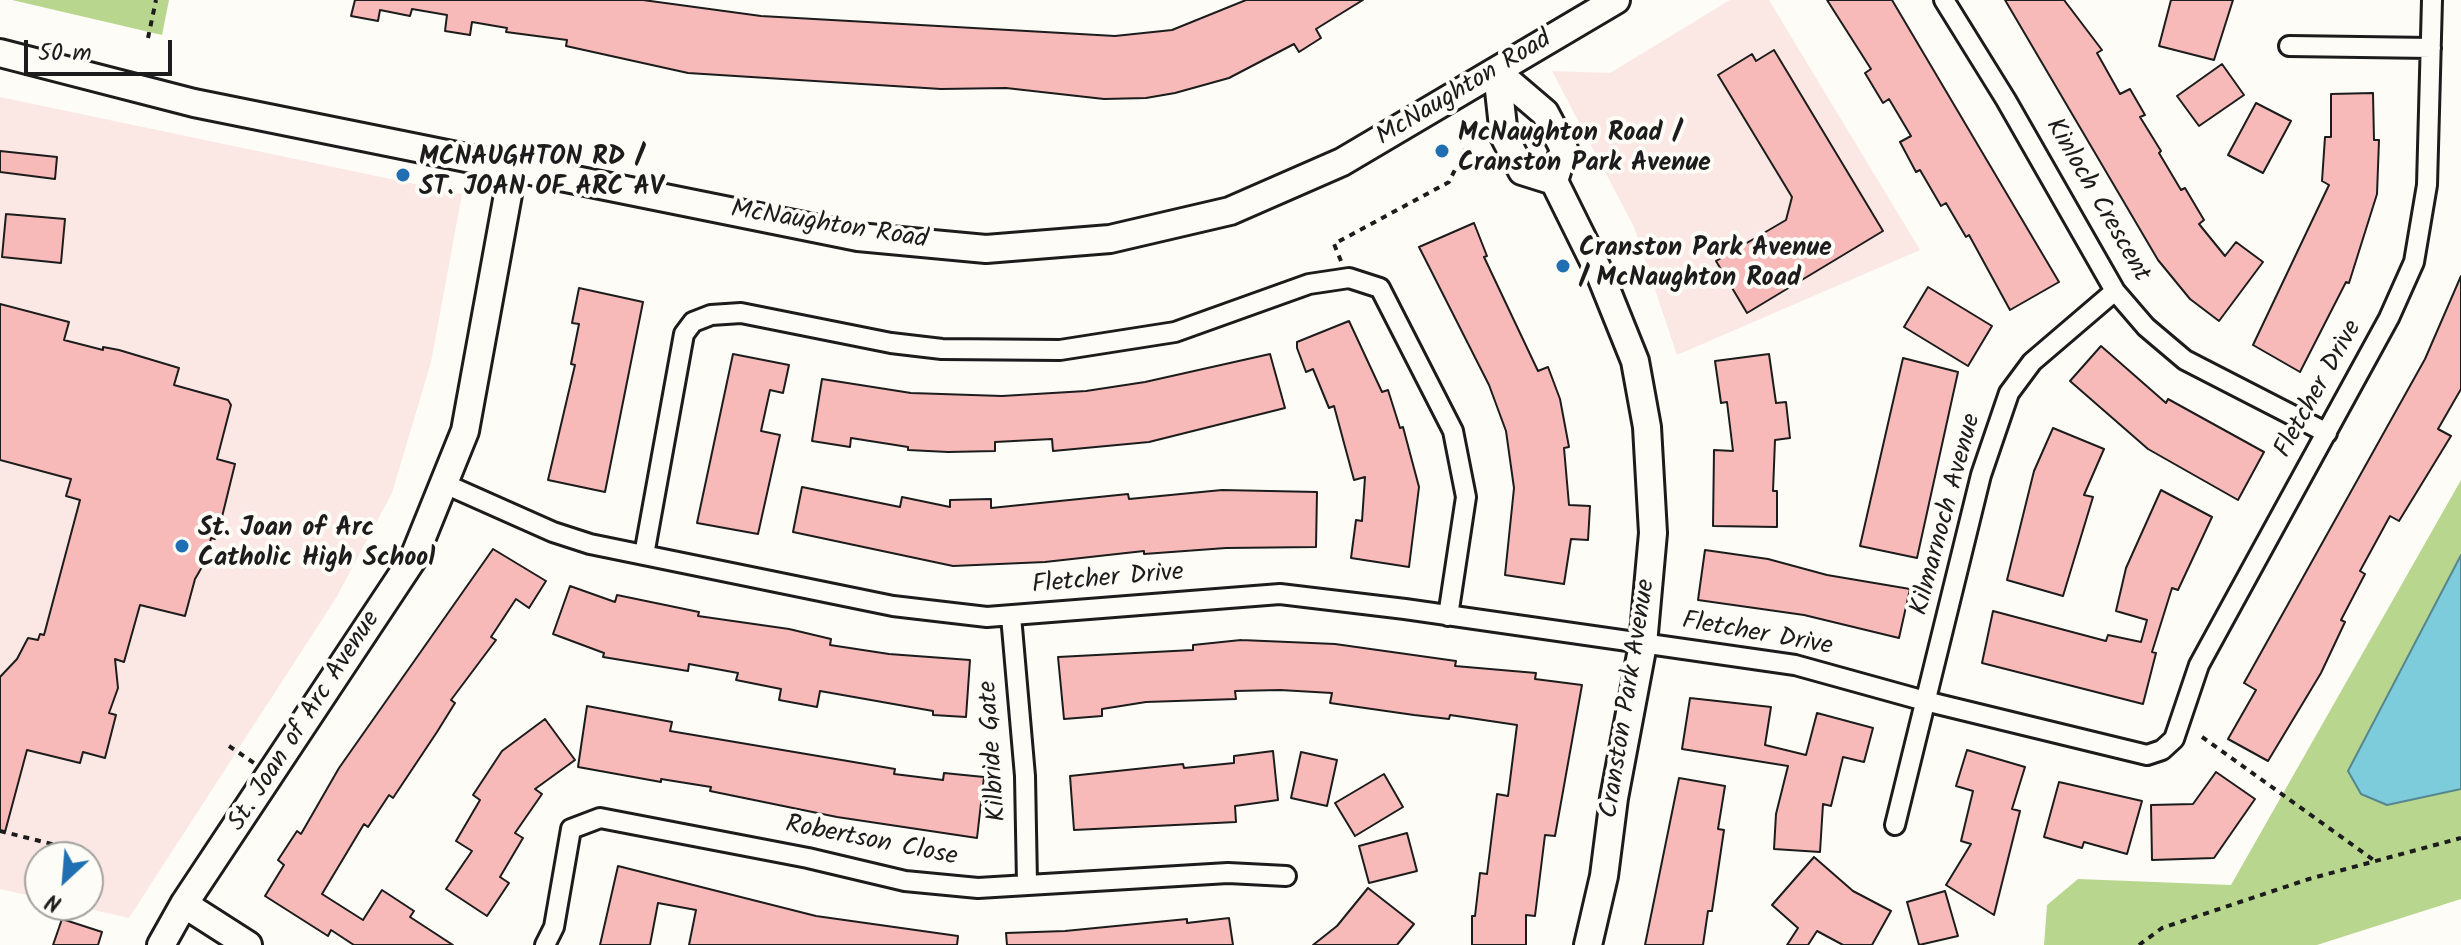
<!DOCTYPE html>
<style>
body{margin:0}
#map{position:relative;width:2461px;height:945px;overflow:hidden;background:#fdfcf7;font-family:Kalam,sans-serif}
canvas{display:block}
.north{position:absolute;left:24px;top:841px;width:80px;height:80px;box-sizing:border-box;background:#fdfcf7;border:2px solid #a3a29f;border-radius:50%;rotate:206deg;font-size:22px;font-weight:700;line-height:32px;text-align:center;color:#1c1c1c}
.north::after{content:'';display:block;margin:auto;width:28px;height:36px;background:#1f6fb2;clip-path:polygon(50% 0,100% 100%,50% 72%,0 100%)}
.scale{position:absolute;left:24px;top:40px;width:148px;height:36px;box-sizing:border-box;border:4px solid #1c1c1c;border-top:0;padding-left:10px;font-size:24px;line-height:28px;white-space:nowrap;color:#1c1c1c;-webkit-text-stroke:6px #fdfcf7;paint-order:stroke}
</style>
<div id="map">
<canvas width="2461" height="945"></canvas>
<div class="north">N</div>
<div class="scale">50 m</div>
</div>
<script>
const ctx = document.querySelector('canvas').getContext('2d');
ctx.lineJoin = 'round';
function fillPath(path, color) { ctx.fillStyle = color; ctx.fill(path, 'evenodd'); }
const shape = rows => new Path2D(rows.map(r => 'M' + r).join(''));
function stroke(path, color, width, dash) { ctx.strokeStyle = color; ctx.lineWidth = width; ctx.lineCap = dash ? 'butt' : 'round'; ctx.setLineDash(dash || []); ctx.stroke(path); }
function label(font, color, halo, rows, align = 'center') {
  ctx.font = font + ' Kalam,sans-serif'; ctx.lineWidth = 8; ctx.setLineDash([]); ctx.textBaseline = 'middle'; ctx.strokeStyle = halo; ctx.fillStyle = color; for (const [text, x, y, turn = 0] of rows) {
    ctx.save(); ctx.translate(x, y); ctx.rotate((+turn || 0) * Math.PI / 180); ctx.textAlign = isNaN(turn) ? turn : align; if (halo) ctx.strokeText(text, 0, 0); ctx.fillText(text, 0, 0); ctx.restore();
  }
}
const built = shape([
 [1730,0,1769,0,1920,250,1677,355,1634,227,1552,71,1610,73],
 [0,97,462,194,431,362,392,493,336,598,129,918,71,905,88,905,88,857,40,857,40,898,0,889]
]);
const green = shape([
 [12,0,169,0,162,35],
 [2461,480,2461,899,2317,945,2044,945,2047,905,2078,879,2231,885]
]);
const water = shape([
 [2461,555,2461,789,2387,805,2361,794,2348,771,2461,555]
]);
const building = shape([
 [355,0,643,0,761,16,1115,36,1172,30,1246,0,1363,0,1316,29,1321,38,1299,52,1294,44,1229,78,1175,93,1146,98,1104,99,1006,88,941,89,688,73,566,46,567,40,506,32,507,28,472,22,470,35,445,31,447,15,412,9,410,16,380,10,378,21,351,16,355,0],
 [1827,0,1892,0,2059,282,2010,310,1969,235,1966,237,1946,203,1941,206,1920,170,1916,172,1900,142,1911,136,1889,99,1883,103,1865,73,1871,69,1827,0],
 [2005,0,2064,0,2102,50,2097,53,2120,94,2130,89,2145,115,2140,117,2161,151,2159,153,2181,190,2185,188,2204,220,2199,224,2225,256,2236,242,2263,262,2219,321,2190,299,2158,260,2005,0],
 [2171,0,2233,0,2214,60,2159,46,2171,0],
 [1774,50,1883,231,1747,313,1716,261,1786,220,1792,197,1718,75,1752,54,1756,61,1774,50],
 [2222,64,2244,95,2199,126,2177,96,2222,64],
 [2373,93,2374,140,2379,140,2377,194,2349,283,2346,282,2300,372,2253,345,2329,185,2322,181,2325,137,2331,137,2331,94,2373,93],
 [2256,103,2291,121,2263,173,2228,155,2256,103],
 [0,151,57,157,55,179,0,172,0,151],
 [6,214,65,219,61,263,2,257,6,214],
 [1474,223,1487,256,1484,257,1538,371,1548,367,1560,399,1569,447,1564,448,1569,505,1590,506,1588,540,1571,539,1564,584,1505,575,1514,488,1506,431,1489,385,1419,247,1474,223],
 [2461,276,2461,389,2438,429,2451,436,2399,521,2390,516,2360,571,2365,574,2341,620,2345,622,2321,673,2268,761,2228,739,2256,690,2244,683,2425,359,2461,276],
 [1928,287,1992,326,1968,366,1904,327,1928,287],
 [579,288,643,302,605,492,548,480,575,365,571,364,579,324,572,323,579,288],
 [0,304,69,322,64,340,103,350,103,347,119,350,179,368,174,385,228,400,231,405,217,459,235,464,220,525,215,539,211,538,206,560,195,579,185,616,140,605,124,662,115,659,118,688,109,713,116,715,105,758,83,752,80,763,27,750,5,832,0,831,0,677,17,659,28,638,38,640,40,634,44,635,80,500,66,496,71,479,0,460,0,304],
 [1349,321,1382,392,1388,390,1400,428,1403,427,1419,487,1409,567,1351,558,1356,520,1362,521,1365,477,1354,480,1334,406,1329,408,1313,369,1306,372,1297,348,1297,342,1349,321],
 [2101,346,2166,403,2168,399,2264,452,2238,500,2148,449,2070,381,2101,346],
 [733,354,789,365,783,393,770,390,761,431,780,435,758,534,697,523,733,354],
 [1270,354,1285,408,1149,442,1053,451,1052,439,995,442,995,451,948,452,908,450,908,447,851,438,850,447,812,441,822,379,911,393,1002,396,1086,391,1145,382,1270,354],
 [1769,354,1776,403,1786,402,1790,438,1775,440,1773,491,1777,491,1777,527,1713,526,1714,450,1733,451,1727,402,1721,403,1715,361,1769,354],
 [1903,358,1958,372,1917,558,1860,546,1903,358],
 [2053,428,2104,449,2084,495,2093,497,2063,596,2007,580,2034,471,2053,428],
 [802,487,900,507,902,497,950,507,950,500,991,499,991,508,1128,494,1129,499,1222,490,1317,492,1316,547,1226,548,1144,554,1144,551,1045,562,953,566,793,532,802,487],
 [2161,490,2212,517,2178,590,2172,588,2152,652,2156,653,2143,704,1982,663,1993,611,2106,641,2108,635,2141,642,2147,620,2116,611,2126,568,2161,490],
 [493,549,546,581,529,608,516,599,491,637,496,640,451,700,455,703,437,732,393,798,389,795,368,827,364,824,322,894,363,920,382,890,414,911,410,917,453,945,354,945,331,930,328,936,265,896,284,865,278,860,297,831,301,834,339,768,493,549],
 [1705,550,1768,559,1827,575,1910,589,1899,638,1804,615,1698,600,1705,550],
 [570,586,615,602,617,595,699,612,698,616,789,629,831,639,830,645,889,654,970,660,966,717,933,715,933,711,820,691,817,707,779,700,781,689,736,680,738,673,689,664,688,671,603,657,604,653,553,634,570,586],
 [1241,640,1335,644,1456,661,1455,666,1536,673,1535,679,1582,685,1555,836,1545,835,1535,916,1526,915,1526,945,1472,945,1472,916,1475,916,1480,873,1487,874,1497,794,1508,796,1517,725,1450,715,1449,719,1414,715,1330,703,1332,693,1280,690,1235,691,1236,699,1146,702,1102,709,1102,716,1064,719,1058,657,1193,650,1193,645,1241,640],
 [1690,698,1771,707,1765,745,1806,755,1817,713,1873,728,1864,762,1843,757,1831,806,1823,804,1820,852,1774,849,1776,814,1788,766,1682,749,1690,698],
 [587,706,672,722,670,731,895,769,894,774,943,780,944,773,984,777,977,838,837,817,710,791,711,787,661,779,661,782,578,767,587,706],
 [545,719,575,760,535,789,542,794,515,833,523,838,500,877,509,883,487,916,446,889,472,851,456,841,480,800,473,795,502,751,545,719],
 [1967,750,2025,767,2012,809,2020,811,1994,915,1946,885,1971,844,1961,841,1973,791,1956,786,1967,750],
 [1273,751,1278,800,1235,806,1236,822,1074,830,1070,776,1183,764,1184,768,1234,763,1234,756,1273,751],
 [1301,752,1337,760,1327,806,1291,798,1301,752],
 [2216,772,2255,799,2214,858,2152,860,2151,805,2193,804,2216,772],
 [1384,774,1403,807,1355,836,1335,803,1384,774],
 [1679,778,1725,786,1718,829,1724,830,1712,911,1708,911,1703,945,1645,945,1679,778],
 [2059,782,2142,801,2127,854,2084,842,2082,848,2044,837,2059,782],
 [1407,833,1417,871,1369,883,1359,846,1407,833],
 [1814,857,1853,891,1891,911,1872,945,1843,945,1817,931,1808,945,1787,945,1798,928,1772,905,1814,857],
 [618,866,816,916,958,936,957,945,689,945,696,910,658,903,650,945,600,945,618,866],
 [1368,888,1414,924,1397,945,1313,945,1337,926,1368,888],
 [1945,891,1958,936,1919,945,1907,902,1945,891],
 [1229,918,1233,945,1007,945,1006,933,1065,931,1187,919,1187,923,1229,918],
 [62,919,102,932,98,945,53,945,62,919]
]);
const path = shape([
 [148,38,156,0],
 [1341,261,1334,244,1449,182,1465,149],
 [2202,737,2375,861],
 [229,746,254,763],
 [0,831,60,846],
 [2139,945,2162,928,2309,879,2461,838]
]);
const street = shape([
 [1944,0,2006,100,2115,291,2146,327,2185,360,2327,433],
 [2289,46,2431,48],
 [445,484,553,532,590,544,893,606,987,617,1280,594,1405,609,1795,665,1925,701,2147,755,2162,750,2174,739,2199,665,2389,318,2414,262,2427,185,2432,0],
 [644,555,684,334,693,322,711,315,741,313,891,343,942,349,1060,350,1175,332,1309,284,1349,278,1380,288,1453,431,1466,497,1448,616],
 [1011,616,1025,776,1027,883],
 [1895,825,1981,475,2009,393,2032,362,2115,291],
 [545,945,554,927,571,829,600,818,808,858,905,881,978,888,1228,873,1286,876]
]);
const secondary = shape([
 [0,53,194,103,858,237,986,249,1110,239,1230,211,1342,162,1616,0],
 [1497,72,1545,113,1564,149,1554,181,1600,274,1635,361,1647,427,1653,533,1643,644,1614,798,1604,876,1588,945],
 [1497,72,1504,136,1522,171,1554,181],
 [184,904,248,945],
 [161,945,184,904,414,557,465,431,513,167]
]);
const markers = [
 [1442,151,8,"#1f6fb2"],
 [403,175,8,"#1f6fb2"],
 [1563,266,8,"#1f6fb2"],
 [182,546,8,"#1f6fb2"]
];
const streetNames = [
 ["McNaughton Road",1465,90,-31],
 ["Kinloch Crescent",2096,201,60],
 ["McNaughton Road",829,227,9],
 ["Fletcher Drive",2320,390,-61],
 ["Kilmarnoch Avenue",1948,515,-75],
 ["Fletcher Drive",1108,581,-5],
 ["Fletcher Drive",1757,636,10],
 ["Cranston Park Avenue",1630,699,-81],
 ["St. Joan of Arc Avenue",306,722,-57],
 ["Kilbride Gate",995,751,-94],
 ["Robertson Close",871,843,11]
];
const poiNames = [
 ["McNaughton Road /",1458,136],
 ["Cranston Park Avenue",1458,166],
 ["MCNAUGHTON RD /",419,160],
 ["ST. JOAN OF ARC AV",419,190],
 ["Cranston Park Avenue",1579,251],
 ["/ McNaughton Road",1579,281],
 ["St. Joan of Arc",198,531],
 ["Catholic High School",198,561]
];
fillPath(built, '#fbe8e4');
fillPath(green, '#b9d68f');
fillPath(water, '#7dccdb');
stroke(water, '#56868f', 2);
fillPath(building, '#f7bab9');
stroke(building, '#1c1c1c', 2);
stroke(street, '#1c1c1c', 24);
stroke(secondary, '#1c1c1c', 32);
stroke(path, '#1c1c1c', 4, [6, 6]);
stroke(street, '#fdfcf7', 18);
stroke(secondary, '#fdfcf7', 26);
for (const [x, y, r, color] of markers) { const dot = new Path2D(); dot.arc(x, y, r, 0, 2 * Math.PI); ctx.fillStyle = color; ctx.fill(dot); stroke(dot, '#fdfcf7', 3); }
label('26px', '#1c1c1c', '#fdfcf7', streetNames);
label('bold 26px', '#1c1c1c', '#fdfcf7', poiNames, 'left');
</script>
